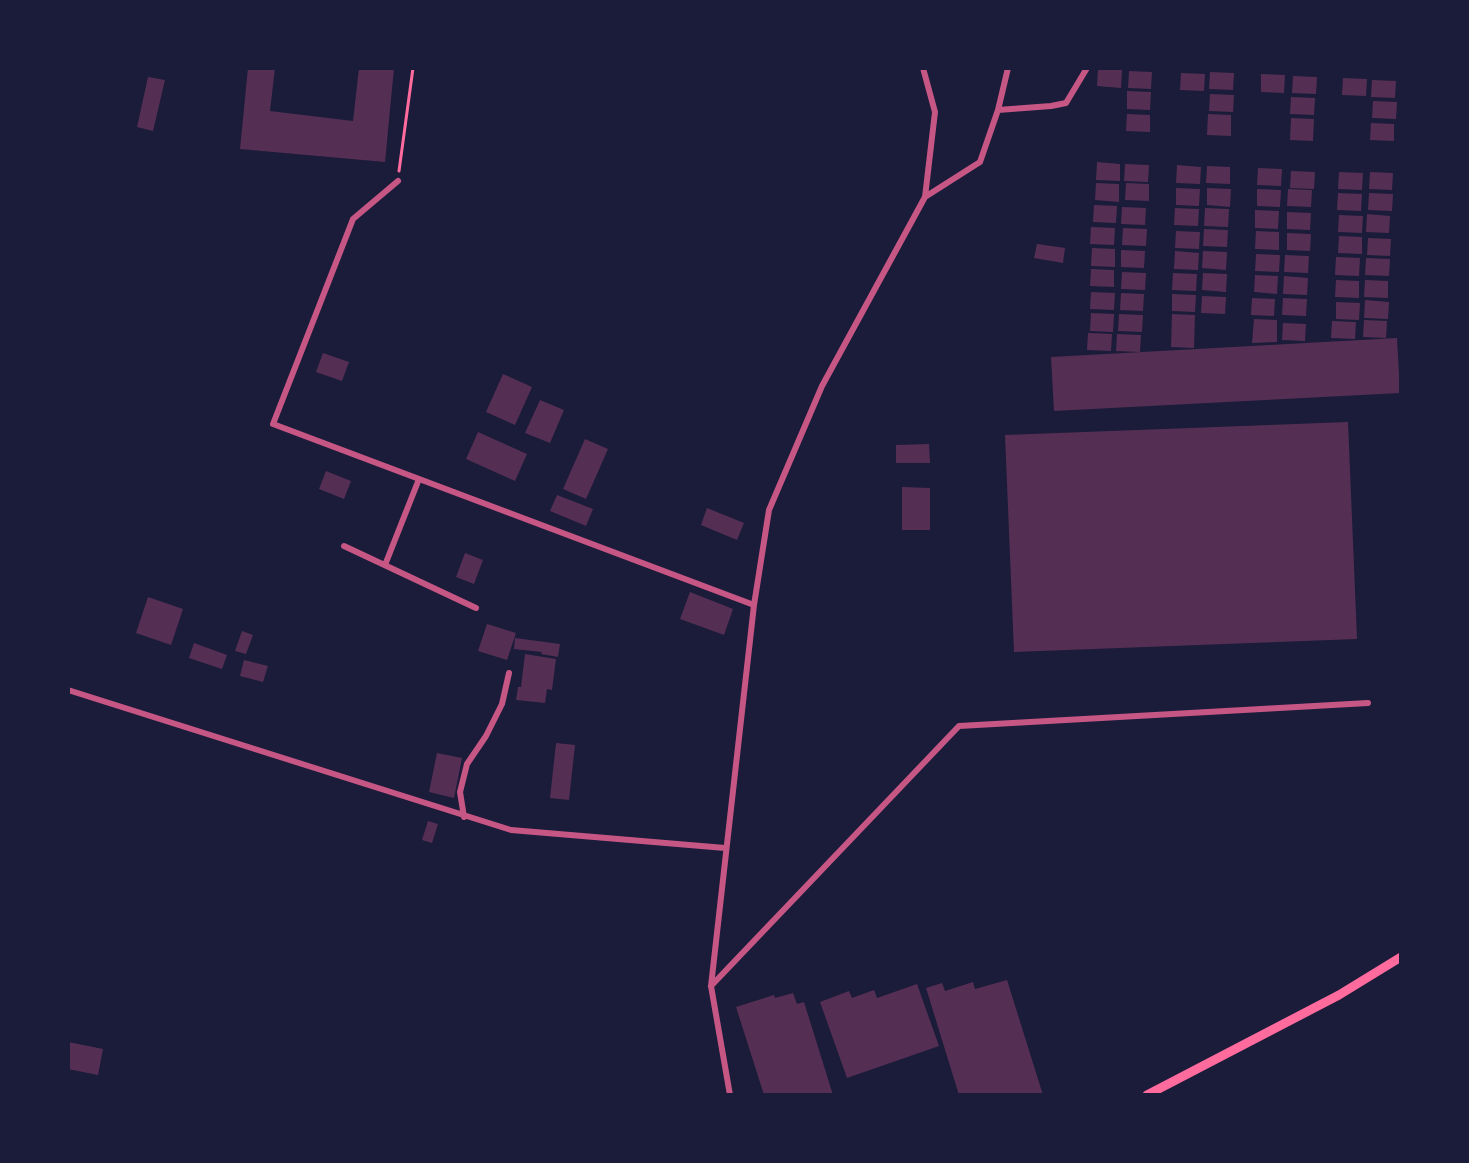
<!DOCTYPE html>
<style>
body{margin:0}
#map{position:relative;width:1469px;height:1163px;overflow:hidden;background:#1b1b3a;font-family:Merriweather,serif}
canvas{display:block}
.frame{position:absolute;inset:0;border:70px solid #1b1b3a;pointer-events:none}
</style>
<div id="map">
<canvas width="1469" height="1163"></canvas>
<div class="frame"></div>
</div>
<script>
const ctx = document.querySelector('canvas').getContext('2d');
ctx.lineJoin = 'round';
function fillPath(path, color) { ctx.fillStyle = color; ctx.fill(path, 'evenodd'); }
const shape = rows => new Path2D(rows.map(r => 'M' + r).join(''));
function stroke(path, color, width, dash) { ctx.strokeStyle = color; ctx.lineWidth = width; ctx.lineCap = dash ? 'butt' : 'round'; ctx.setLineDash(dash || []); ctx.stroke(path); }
const building = shape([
 [248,68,275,68,270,111,353,121,359,68,394,68,385,162,240,149],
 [1098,69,1122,70,1121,88,1097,86],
 [1129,71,1152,72,1151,89,1128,88],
 [1210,72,1234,73,1233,90,1209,89],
 [1181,73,1205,74,1204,91,1180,90],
 [1261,74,1285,75,1284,93,1261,92],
 [1293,76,1317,77,1316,94,1292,93],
 [148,77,165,80,153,131,137,127],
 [1343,78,1367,79,1366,96,1342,95],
 [1372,80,1396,81,1395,98,1371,97],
 [1127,91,1151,92,1150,110,1127,109],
 [1210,94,1234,95,1233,112,1209,111],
 [1291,97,1315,98,1314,115,1290,114],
 [1373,101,1397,102,1396,119,1372,118],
 [1127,114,1150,115,1150,132,1126,131],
 [1208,114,1231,115,1231,136,1207,135],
 [1291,118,1314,119,1313,141,1290,140],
 [1371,123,1394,124,1394,141,1370,140],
 [1097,162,1120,164,1120,181,1096,180],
 [1125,164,1149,165,1148,182,1124,181],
 [1177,165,1201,167,1200,184,1176,183],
 [1207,166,1230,167,1230,184,1206,183],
 [1258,168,1282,169,1281,186,1257,185],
 [1291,171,1315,172,1314,189,1290,188],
 [1339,172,1363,173,1362,190,1338,189],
 [1370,172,1393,173,1392,190,1369,189],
 [1096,183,1119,184,1119,202,1095,200],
 [1126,183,1149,184,1149,201,1125,200],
 [1176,188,1200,189,1199,206,1176,205],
 [1207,188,1231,189,1230,207,1207,205],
 [1257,189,1281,190,1280,207,1257,206],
 [1288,189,1312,190,1311,207,1287,206],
 [1338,193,1362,194,1361,211,1337,210],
 [1369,193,1393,194,1392,211,1368,210],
 [1094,205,1117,206,1116,223,1093,222],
 [1122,207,1146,208,1145,225,1121,224],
 [1175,208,1199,209,1198,226,1174,225],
 [1205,208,1229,209,1228,227,1204,226],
 [1255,210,1279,211,1278,229,1255,228],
 [1287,212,1311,213,1310,230,1287,229],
 [1367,214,1390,216,1389,233,1366,232],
 [1339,215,1363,216,1362,233,1338,232],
 [1091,227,1115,228,1114,245,1090,244],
 [1123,228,1147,229,1146,246,1122,245],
 [1204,229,1228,230,1227,247,1203,246],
 [1176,231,1200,232,1199,249,1175,248],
 [1256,231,1279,232,1279,250,1255,249],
 [1287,233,1311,234,1310,251,1287,250],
 [1339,236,1362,237,1362,254,1338,253],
 [1368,238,1391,239,1390,256,1367,255],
 [1037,244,1065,248,1063,263,1034,258],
 [1092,248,1115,249,1115,267,1091,266],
 [1121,250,1145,251,1144,268,1121,267],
 [1175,251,1199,253,1198,270,1174,269],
 [1203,251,1227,252,1226,270,1202,268],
 [1256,254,1280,255,1279,272,1255,271],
 [1285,255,1309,256,1308,273,1284,272],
 [1336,257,1360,258,1359,276,1335,275],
 [1366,258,1390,259,1389,276,1365,275],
 [1091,269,1114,270,1114,287,1090,286],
 [1122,272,1146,273,1145,290,1121,289],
 [1173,273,1197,274,1196,291,1172,290],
 [1203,273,1227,274,1226,292,1202,290],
 [1255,275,1278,276,1277,294,1254,292],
 [1284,276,1308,278,1307,295,1283,294],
 [1336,280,1359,281,1359,298,1335,297],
 [1365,280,1388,281,1388,298,1364,297],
 [1091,292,1115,293,1114,310,1090,309],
 [1121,293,1144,294,1143,311,1120,310],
 [1172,294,1196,295,1195,312,1172,311],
 [1202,296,1226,297,1225,314,1201,313],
 [1252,298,1275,299,1274,316,1251,315],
 [1283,298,1307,299,1306,316,1282,315],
 [1365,300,1389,302,1388,319,1364,318],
 [1336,302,1360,303,1359,320,1336,319],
 [1091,313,1114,314,1113,332,1090,331],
 [1119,314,1143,315,1142,332,1118,331],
 [1172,314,1195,315,1194,348,1171,347],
 [1254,319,1277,320,1277,342,1252,343],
 [1364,320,1387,321,1386,338,1363,337],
 [1332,321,1356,322,1355,339,1331,338],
 [1283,323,1306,324,1305,341,1282,340],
 [1088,333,1112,334,1111,351,1087,350],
 [1117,334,1141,335,1140,352,1116,351],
 [1397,338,1400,393,1054,411,1051,357],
 [323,353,349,362,342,381,316,372],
 [503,374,532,387,515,425,486,412],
 [540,400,564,410,550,443,525,433],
 [1348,422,1357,639,1014,652,1005,435],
 [478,432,527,454,515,481,466,459],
 [585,439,608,449,586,499,563,489],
 [929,444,930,463,896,463,896,445],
 [326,471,351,481,344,499,319,489],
 [902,487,930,488,930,530,902,530],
 [557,495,593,509,586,526,550,511],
 [707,508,744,523,737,540,701,525],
 [465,553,483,560,474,584,456,577],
 [690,592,733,609,724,635,680,619],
 [148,597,183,609,171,645,136,633],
 [487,624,516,633,507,660,478,651],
 [242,631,253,635,246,654,235,651],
 [515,638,560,644,558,657,541,654,542,652,514,649],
 [194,643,227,655,222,669,189,658],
 [525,654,556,659,552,690,547,689,545,703,516,700,518,687,521,687],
 [244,660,268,666,263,682,240,676],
 [556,743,575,745,569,800,550,798],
 [437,753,462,758,454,798,429,792],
 [428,821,438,824,432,843,422,840],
 [1007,980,1043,1095,959,1095,926,988,942,983,945,991,973,982,975,989],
 [917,984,939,1046,847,1078,820,1002,849,991,852,998,874,990,877,998],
 [793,993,797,1004,804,1002,833,1095,764,1095,736,1007,774,995,775,998],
 [68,1042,103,1049,98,1075,68,1069]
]);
const path = shape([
 [399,171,413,68]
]);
const minor = shape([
 [998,110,1051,106,1066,103,1087,68],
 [398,181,353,219,273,424,754,605],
 [925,197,980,162,998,110,1008,68],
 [344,546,476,608],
 [385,565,419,479],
 [68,690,511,830,725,848],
 [464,817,460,792,467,764,486,736,502,704,509,673],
 [711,986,959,726,1368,703],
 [730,1095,711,986,754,605,769,510,822,386,925,197,935,112,923,68]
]);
const secondary = shape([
 [1147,1095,1339,995,1401,957]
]);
fillPath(building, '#542f53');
stroke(path, '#ff6b9d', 3);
stroke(minor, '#c65784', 6);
stroke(secondary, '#ff6b9d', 9);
</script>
